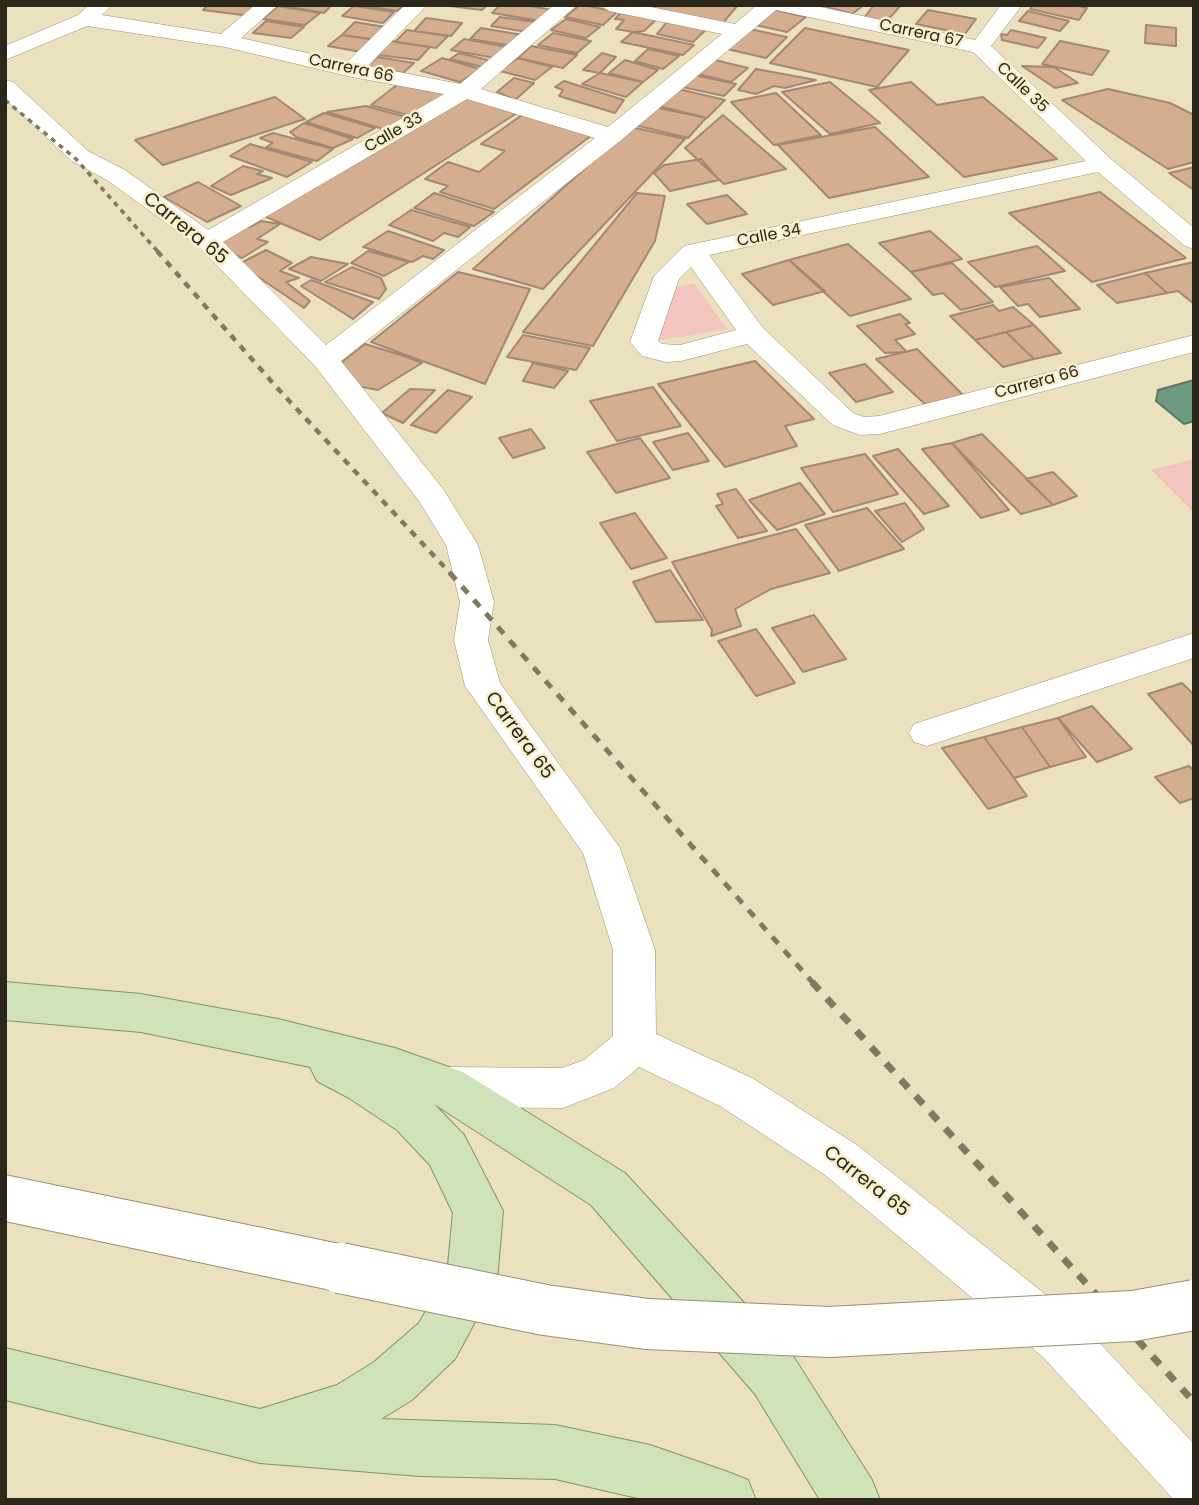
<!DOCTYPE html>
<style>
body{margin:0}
#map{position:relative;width:1199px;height:1505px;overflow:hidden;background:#ebe1bf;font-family:Poppins,sans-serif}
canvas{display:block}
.frame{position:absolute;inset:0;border:7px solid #2b271a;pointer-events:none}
</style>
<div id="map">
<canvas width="1199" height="1505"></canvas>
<div class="frame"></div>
</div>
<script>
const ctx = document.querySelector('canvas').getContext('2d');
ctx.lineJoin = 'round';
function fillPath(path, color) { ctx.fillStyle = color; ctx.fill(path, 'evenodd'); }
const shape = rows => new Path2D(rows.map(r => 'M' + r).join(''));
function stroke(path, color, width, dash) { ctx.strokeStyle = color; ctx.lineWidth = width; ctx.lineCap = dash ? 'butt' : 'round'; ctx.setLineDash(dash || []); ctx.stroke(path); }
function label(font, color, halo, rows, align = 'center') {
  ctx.font = font + ' Poppins,sans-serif'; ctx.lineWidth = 5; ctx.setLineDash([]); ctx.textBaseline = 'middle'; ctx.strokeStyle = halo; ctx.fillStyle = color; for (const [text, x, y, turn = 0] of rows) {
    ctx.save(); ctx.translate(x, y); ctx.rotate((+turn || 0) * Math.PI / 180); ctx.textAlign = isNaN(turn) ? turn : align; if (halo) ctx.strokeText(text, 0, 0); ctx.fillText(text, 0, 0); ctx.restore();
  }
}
const green = shape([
 [694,283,727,329,657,341,676,287],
 [1194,459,1194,513,1151,470]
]);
const water = shape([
 [1194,380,1194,421,1184,424,1156,401,1158,390,1194,380]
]);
const building = shape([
 [208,5,262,5,250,16,203,10,208,5],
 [279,5,332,5,324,13,279,5],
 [361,5,404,5,397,11,361,5],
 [441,5,487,5,482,10,441,5],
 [500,5,525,5,552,10,541,21,492,13,500,5],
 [580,5,583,5,617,12,603,25,565,17,580,5],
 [653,5,738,5,722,24,648,11,653,5],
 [820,5,864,5,852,14,820,5],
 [874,5,901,5,886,22,864,18,874,5],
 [1033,5,1074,5,1087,8,1079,20,1030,9,1033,5],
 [278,6,320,13,305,25,263,19,278,6],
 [354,6,394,12,383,23,342,16,354,6],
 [771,9,806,17,787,32,751,24,771,9],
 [928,10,976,19,965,34,916,24,928,10],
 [622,11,658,18,644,31,633,32,616,29,624,20,615,19,622,11],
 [1028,11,1069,21,1060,31,1019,21,1028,11],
 [500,17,536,22,527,32,491,26,500,17],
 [426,18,462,23,451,36,414,31,426,18],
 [566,19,600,27,586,38,551,30,566,19],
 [266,21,304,27,291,38,253,33,266,21],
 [355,22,385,27,372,39,342,35,355,22],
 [667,22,710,26,693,42,657,34,667,22],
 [1146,25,1176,28,1176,46,1145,43,1146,25],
 [481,28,523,35,513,46,470,39,481,28],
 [805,28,909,50,877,87,770,63,805,28],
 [749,29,787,37,766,58,727,49,749,29],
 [407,30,414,31,448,36,436,48,395,42,407,30],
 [1011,30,1046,38,1038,48,1002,40,1001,34,1007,35,1011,30],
 [633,32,694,45,683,55,621,42,633,32],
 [553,33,591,41,577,53,538,45,553,33],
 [342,35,375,40,361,52,328,46,342,35],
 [464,39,507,47,495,58,451,50,464,39],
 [391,41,430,47,418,60,378,55,391,41],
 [1060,41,1109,51,1092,75,1042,64,1060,41],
 [531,46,577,55,563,68,518,58,531,46],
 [648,49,679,56,663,69,635,61,648,49],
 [459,53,492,61,483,67,450,59,459,53],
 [602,53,616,57,600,73,583,70,602,53],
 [377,57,414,63,403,73,366,67,377,57],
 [442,58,480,69,460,82,421,71,442,58],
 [518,58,552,67,535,80,500,71,518,58],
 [625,60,658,70,643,82,609,73,625,60],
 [715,60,748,68,731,82,698,74,715,60],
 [1022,66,1054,67,1078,83,1055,88,1022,66],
 [756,69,816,80,785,88,774,86,756,94,738,90,756,69],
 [600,73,643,82,626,97,582,84,600,73],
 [694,75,736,84,724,96,682,87,694,75],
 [514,78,534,83,515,100,497,92,514,78],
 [402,81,449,91,415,117,371,105,402,81],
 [564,81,624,100,615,113,559,96,563,90,555,87,564,81],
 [830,82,880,123,830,134,782,92,830,82],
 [911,82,937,105,983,97,1057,159,964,177,869,90,911,82],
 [674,88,725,100,707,118,655,105,674,88],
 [1108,89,1170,103,1194,115,1194,162,1168,169,1062,100,1108,89],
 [776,93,821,135,774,145,731,102,776,93],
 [466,96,517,113,320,240,264,216,466,96],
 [275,97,305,119,163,165,135,140,275,97],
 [366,106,413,119,393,132,327,112,366,106],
 [654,107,706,118,688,138,635,125,654,107],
 [324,113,375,128,357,138,306,122,324,113],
 [522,115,592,135,494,209,440,192,448,186,425,179,448,162,479,172,505,151,481,144,522,115],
 [723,115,786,169,724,184,685,148,723,115],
 [304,123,353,139,333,148,296,137,290,132,304,123],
 [631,127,685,139,543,289,473,269,631,127],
 [875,127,929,177,829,198,778,145,875,127],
 [273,133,333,149,317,161,266,147,273,143,260,138,273,133],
 [250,144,312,162,287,177,230,156,250,144],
 [701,159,719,180,670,191,654,173,664,165,701,159],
 [243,166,263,171,257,174,272,178,231,195,211,186,243,166],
 [1194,167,1194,190,1169,173,1178,171,1194,167],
 [198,182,241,206,207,222,164,197,198,182],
 [1100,192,1186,258,1092,282,1009,213,1100,192],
 [434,193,494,212,474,226,414,208,434,193],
 [637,193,665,196,655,241,593,346,523,332,637,193],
 [727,195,747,214,707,224,687,204,727,195],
 [411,210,470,227,458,237,444,233,433,241,389,225,411,210],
 [261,221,280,224,257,239,268,242,242,258,220,248,217,241,243,226,250,227,261,221],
 [388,231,444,250,433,259,423,256,412,262,363,247,388,231],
 [930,231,962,259,911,272,879,243,930,231],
 [848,244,911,299,850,316,789,260,848,244],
 [1037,246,1065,271,995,287,968,262,1037,246],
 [266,250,292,263,280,271,299,278,286,282,310,301,304,308,239,264,266,250],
 [368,251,409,262,384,276,351,263,368,251],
 [311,257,348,264,321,281,289,269,311,257],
 [789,260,825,291,773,305,742,274,789,260],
 [1194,262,1194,304,1178,291,1167,293,1145,273,1194,262],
 [952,263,993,302,961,310,943,293,933,295,911,272,952,263],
 [352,267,381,278,386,289,379,299,325,282,352,267],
 [458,272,530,289,485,384,371,342,458,272],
 [1145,273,1167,293,1117,303,1097,285,1145,273],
 [1049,278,1080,309,1040,317,1028,304,1018,306,1000,287,1049,278],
 [311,280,373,302,353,319,301,286,311,280],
 [993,305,999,311,1013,307,1034,325,975,340,950,316,993,305],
 [900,314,910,323,905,324,915,334,895,340,907,352,885,353,857,326,900,314],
 [1034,325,1061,353,1034,359,1006,332,1034,325],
 [1006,332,1034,359,1003,367,975,340,1006,332],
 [523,335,590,348,576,370,507,357,523,335],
 [365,344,401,355,422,363,378,390,357,386,338,365,365,344],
 [917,349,964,396,926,405,876,359,917,349],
 [755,361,814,419,785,426,797,446,725,467,658,384,755,361],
 [533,363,568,371,554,388,523,381,533,363],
 [865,364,893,392,856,402,829,373,865,364],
 [653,387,681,426,617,441,590,401,653,387],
 [410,389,435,390,403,423,382,413,410,389],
 [448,390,472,397,436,433,411,425,448,390],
 [531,429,545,448,513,458,499,438,531,429],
 [688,433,709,461,673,470,653,442,688,433],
 [982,434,1053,505,1021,514,952,443,982,434],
 [640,438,670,478,616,493,587,452,640,438],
 [952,443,1009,510,981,518,922,449,952,443],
 [898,449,949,506,924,514,873,456,898,449],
 [865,454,898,494,833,512,801,468,865,454],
 [1053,472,1077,496,1053,505,1026,479,1053,472],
 [800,483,825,514,777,530,749,500,800,483],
 [736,489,767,531,738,538,716,506,723,504,717,494,736,489],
 [905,503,924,529,902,542,875,511,905,503],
 [867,508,904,549,839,571,805,525,867,508],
 [635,513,667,558,631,569,600,523,635,513],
 [796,529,830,573,771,589,735,609,741,626,711,636,712,630,672,562,796,529],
 [670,570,703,620,656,622,633,582,670,570],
 [814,615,846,659,803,672,772,628,814,615],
 [756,629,795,683,756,696,718,641,756,629],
 [1182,683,1194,695,1194,746,1148,694,1182,683],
 [1092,706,1132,749,1097,762,1058,718,1092,706],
 [1058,718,1086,757,1050,767,1022,727,1058,718],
 [1022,727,1050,767,1014,778,984,737,1022,727],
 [984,737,1014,778,1027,796,988,809,942,748,984,737],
 [1189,766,1194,771,1194,798,1180,803,1155,777,1189,766]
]);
const street = shape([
 [89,5,112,5,102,15,221,34,255,5,278,5,241,38,347,62,405,5,427,5,368,66,460,84,554,5,577,5,481,89,608,127,722,34,609,11,599,5,641,5,735,24,757,5,811,5,975,40,1001,5,1022,5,991,46,1111,159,1194,228,1194,249,1185,246,1098,172,709,255,763,328,853,413,864,417,879,416,1194,335,1194,352,880,434,860,435,833,425,747,344,681,361,666,362,642,356,630,342,654,276,684,246,1086,161,973,52,776,10,620,141,341,361,443,489,478,545,494,602,488,640,500,683,620,848,655,950,656,1034,752,1078,857,1145,1079,1321,1194,1444,1194,1500,1174,1500,1043,1357,825,1175,720,1106,639,1067,614,1088,563,1108,447,1107,431,1101,425,1087,431,1073,447,1067,562,1068,584,1060,613,1036,613,950,583,853,465,686,454,640,460,602,446,545,419,501,315,366,198,246,107,180,72,161,5,99,5,80,13,82,88,151,125,170,208,230,444,94,352,77,225,47,87,26,5,60,5,46,78,15,89,5],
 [467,99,595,138,326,345,223,242,467,99],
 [691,267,736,330,680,345,662,344,658,341,679,279,691,267],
 [1194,633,1194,658,927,746,914,742,909,733,914,724,1194,633]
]);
const secondary = shape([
 [5,1175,340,1244,358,1251,365,1268,358,1285,340,1292,5,1221,5,1175]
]);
const primary = shape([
 [5,982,141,994,278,1019,395,1048,463,1072,625,1173,793,1356,872,1480,880,1500,820,1500,755,1394,591,1205,434,1104,464,1135,503,1211,497,1281,455,1359,412,1400,381,1419,555,1425,650,1445,728,1472,748,1480,756,1500,646,1500,555,1479,420,1476,260,1463,5,1400,5,1348,260,1409,337,1385,374,1362,419,1323,447,1275,453,1213,430,1165,397,1130,349,1098,317,1081,310,1067,141,1032,5,1020,5,982]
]);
const railFar3 = shape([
 [5,100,76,159,159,253]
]);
const railFar2 = shape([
 [157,251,279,390,451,574]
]);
const railFar1 = shape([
 [450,573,814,984]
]);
const rail = shape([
 [812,982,1194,1402]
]);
const secondaryBridge = shape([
 [340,1268,545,1310,647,1324,829,1332,1133,1316,1194,1305]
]);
const farStreetnames = [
 ["Carrera 67",921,34,12],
 ["Carrera 66",351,69,12],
 ["Calle 35",1022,88,44],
 ["Calle 33",394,133,-30],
 ["Calle 34",769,236,-11],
 ["Carrera 66",1037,383,-15]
];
const streetNames = [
 ["Carrera 65",185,229,39],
 ["Carrera 65",519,736,54],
 ["Carrera 65",866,1182,38]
];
fillPath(green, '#f3c5bf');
fillPath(water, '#6c9b82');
stroke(water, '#587863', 2);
fillPath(building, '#d5ae8f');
stroke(building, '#a48873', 2);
stroke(street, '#999070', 1);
stroke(secondary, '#999070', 2);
stroke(primary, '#829463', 2);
fillPath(street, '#fff');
fillPath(secondary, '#fff');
fillPath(primary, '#d0e2b9');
stroke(railFar3, '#807a63', 3.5, [5, 5]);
stroke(railFar2, '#807a63', 4.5, [7, 7]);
stroke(railFar1, '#807a63', 5, [9, 9]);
stroke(rail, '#807a63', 7, [11, 11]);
stroke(secondaryBridge, '#999070', 52, []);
stroke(secondaryBridge, '#fff', 50);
label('16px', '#2b271a', '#f8eecc', farStreetnames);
label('19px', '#2b271a', '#f8eecc', streetNames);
</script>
